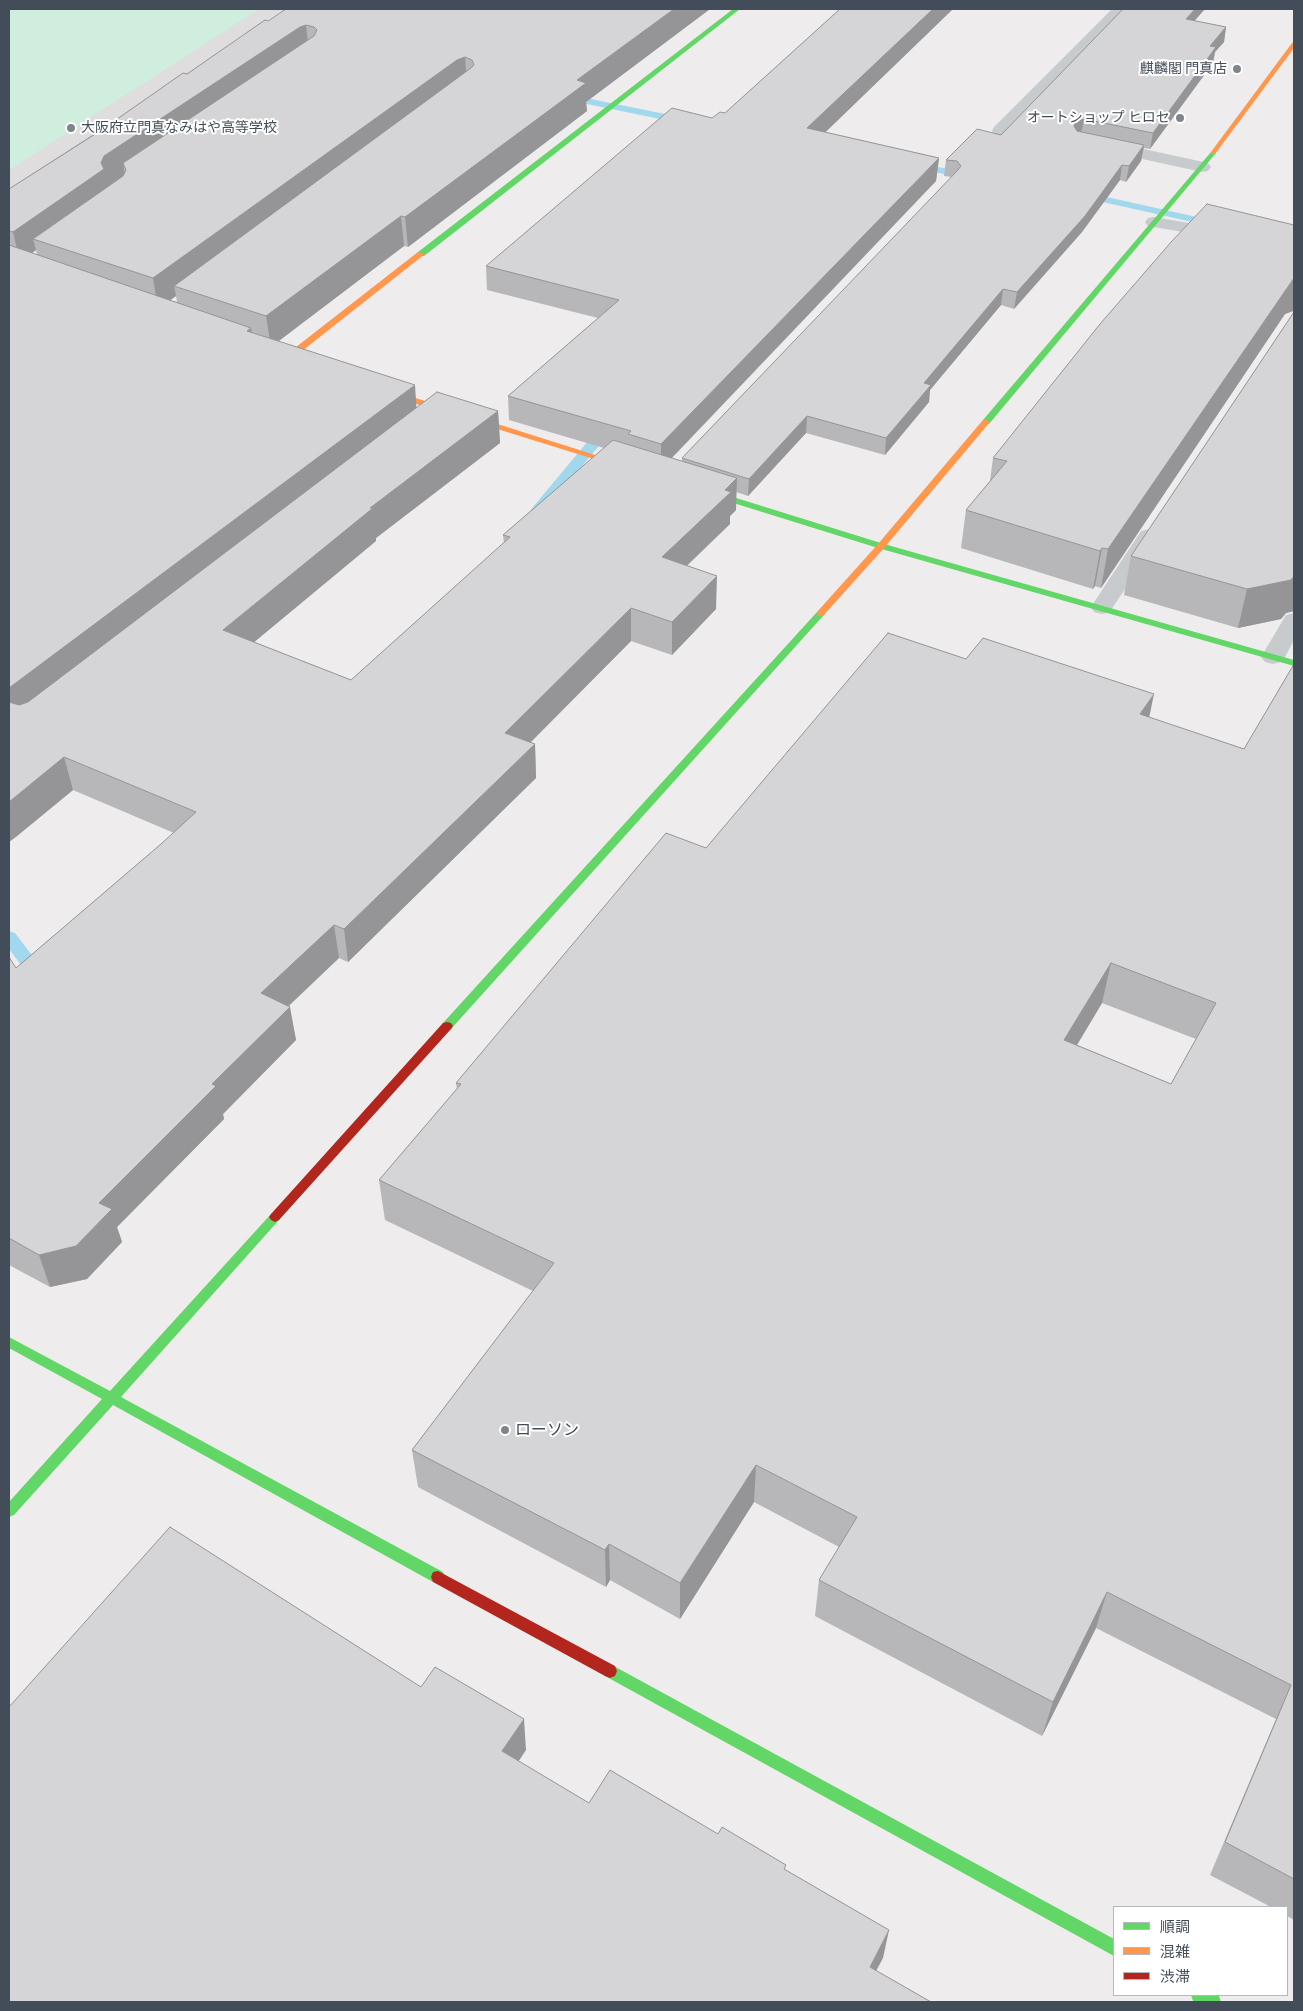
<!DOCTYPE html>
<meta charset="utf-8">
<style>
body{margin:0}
#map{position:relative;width:1303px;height:2011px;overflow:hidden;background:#eeecec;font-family:Karla,"Noto Sans JP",sans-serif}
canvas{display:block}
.frame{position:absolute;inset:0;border:10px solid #434d59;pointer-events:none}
.legend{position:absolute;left:1113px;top:1906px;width:175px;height:90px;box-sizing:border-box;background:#fff;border:1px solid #b4b8bd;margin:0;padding:6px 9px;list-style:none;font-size:15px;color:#434d59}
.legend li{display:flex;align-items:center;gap:10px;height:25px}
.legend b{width:25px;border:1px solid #b4b8bd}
</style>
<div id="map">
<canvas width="1303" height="2011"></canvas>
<div class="frame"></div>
<ul class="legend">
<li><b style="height:6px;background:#63d668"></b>順調</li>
<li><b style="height:6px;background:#ff974d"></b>混雑</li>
<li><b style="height:6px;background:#b3261e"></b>渋滞</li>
</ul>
</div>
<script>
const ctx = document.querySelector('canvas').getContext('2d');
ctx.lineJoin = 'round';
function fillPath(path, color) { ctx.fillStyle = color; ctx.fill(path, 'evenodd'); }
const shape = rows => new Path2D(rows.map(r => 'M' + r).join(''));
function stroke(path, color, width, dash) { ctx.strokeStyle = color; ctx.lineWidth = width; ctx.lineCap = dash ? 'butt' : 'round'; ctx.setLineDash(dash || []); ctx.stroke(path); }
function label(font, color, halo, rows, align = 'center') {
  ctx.font = font + ' Karla,"Noto Sans JP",sans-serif'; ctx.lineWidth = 4; ctx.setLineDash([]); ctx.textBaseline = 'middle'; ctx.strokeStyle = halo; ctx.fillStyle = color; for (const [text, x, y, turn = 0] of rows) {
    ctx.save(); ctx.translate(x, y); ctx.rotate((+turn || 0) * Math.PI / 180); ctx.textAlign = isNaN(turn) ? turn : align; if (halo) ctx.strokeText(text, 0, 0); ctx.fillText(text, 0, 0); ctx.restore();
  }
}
const education = shape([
 [9,9,286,9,238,38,9,211]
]);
const green = shape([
 [9,9,259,9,9,170]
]);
const stream = shape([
 [566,94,685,118,690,121,685,124,562,99,561,97,566,94],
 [914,163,967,172,972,175,967,178,910,168,909,166,910,164,914,163],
 [1084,192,1215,221,1221,224,1215,227,1080,197,1078,195,1080,193,1084,192],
 [608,422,613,423,614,426,613,429,543,513,533,513,531,510,533,507,603,423,608,422],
 [9,931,15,933,34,958,47,954,53,956,56,960,53,964,30,971,24,969,9,949,9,931]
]);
const lane = shape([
 [1107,141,1208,163,1211,167,1208,171,1202,172,1101,150,1099,146,1101,142,1107,141]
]);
const street = shape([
 [1112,9,1128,9,1006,135,994,135,992,131,994,127,1112,9],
 [1154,217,1294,241,1294,251,1148,226,1145,222,1148,218,1154,217],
 [1149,529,1157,531,1160,536,1113,607,1110,612,1102,614,1094,612,1091,607,1141,531,1149,529],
 [1294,613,1294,640,1285,657,1281,662,1273,664,1265,662,1261,657,1283,620,1286,615,1294,613]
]);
const fast = shape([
 [733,9,740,9,424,256,418,256,418,252,733,9],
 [1211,152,1216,153,989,424,983,424,983,420,1211,152],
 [701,487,884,544,1294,660,1294,666,878,548,698,492,697,490,701,487],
 [820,611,825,614,823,616,451,1029,443,1029,441,1026,443,1023,817,612,820,611],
 [275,1212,279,1214,281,1217,279,1220,121,1397,443,1572,445,1577,443,1582,438,1583,433,1582,113,1405,14,1515,9,1517,9,1502,102,1399,9,1348,9,1337,110,1391,271,1214,275,1212],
 [610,1664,1114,1939,1114,1956,605,1676,603,1671,605,1666,610,1664],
 [1191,1995,1216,1995,1219,1996,1221,2002,1196,2002,1193,2001,1191,1995]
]);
const slow = shape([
 [1294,42,1294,48,1215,154,1211,154,1211,152,1292,43,1294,42],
 [418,252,425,254,288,362,282,362,282,358,418,252],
 [378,388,384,388,633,467,629,470,626,469,378,392,378,388],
 [983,420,986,420,990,422,884,548,823,616,817,616,817,612,878,544,983,420]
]);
const jam = shape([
 [447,1022,451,1023,453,1026,451,1029,279,1220,275,1222,271,1220,269,1217,271,1214,443,1023,447,1022],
 [438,1571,615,1666,617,1671,615,1676,610,1678,605,1676,433,1582,431,1577,433,1572,438,1571]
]);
const wall = shape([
 [710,9,586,102,587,111,408,247,404,246,278,341,417,408,498,411,500,443,376,538,376,541,254,642,351,680,504,543,503,535,604,448,509,420,508,396,598,318,487,290,486,266,712,118,725,113,840,9,953,9,825,132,939,158,936,181,672,458,682,461,682,458,952,177,944,176,946,160,1001,135,1195,21,1226,27,1224,42,1215,52,1213,63,1150,149,1144,148,1141,161,1126,182,1120,180,1082,232,1014,309,1001,305,930,390,929,402,885,455,806,433,748,496,736,492,736,510,730,516,730,524,687,566,716,609,672,655,631,641,530,743,535,744,536,778,348,962,339,958,289,1006,296,1040,223,1114,224,1119,117,1227,122,1242,87,1279,50,1287,9,1265,9,957,16,968,174,833,73,790,17,836,9,842,9,189,268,21],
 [36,250,37,255,32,253],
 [176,296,177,302,170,300],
 [1294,225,1294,312,1293,311,1285,314,1101,588,1095,586,1093,589,961,548,966,510,990,481,993,458],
 [1294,312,1294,613,1294,611,1286,613,1281,619,1238,628,1124,595,1131,556],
 [966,659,1149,718,1244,749,1294,664,1294,1920,1287,1916,1287,1907,1271,1907,1210,1875,1276,1719,1096,1628,1042,1736,815,1616,819,1580,839,1547,754,1502,680,1619,610,1580,606,1587,418,1487,412,1450,533,1291,385,1220,379,1180,457,1089,456,1083,706,848],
 [1102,1003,1196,1039,1171,1084,1077,1045]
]);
const shadedWall = shape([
 [674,9,710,9,586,102,587,111,408,247,405,217,577,80],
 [933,9,953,9,806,151,807,128],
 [1195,9,1205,9,1183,34,1186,19],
 [306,25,309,52,126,170,123,163,125,175,33,239,36,250,20,262,13,232,104,156,300,27],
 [1226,27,1224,42,1215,52,1213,63,1150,149,1153,133,1210,46],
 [465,57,467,85,174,286,176,296,158,309,153,278,457,60],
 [1084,119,1081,134,1073,136,1074,126,1076,121],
 [1144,145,1141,161,1126,182,1129,166],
 [939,158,936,181,661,469,661,444],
 [1122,165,1120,180,1082,232,1014,309,1017,292],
 [401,216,404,246,271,347,266,316],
 [1294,278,1294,308,1293,311,1285,314,1101,588,1108,549],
 [1003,289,1001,305,930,390,929,402,885,455,886,438,924,383],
 [251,328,256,358,247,331],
 [415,385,417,417,17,722,9,712,9,688],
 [498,411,500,443,376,538,376,541,229,663,223,630,370,508],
 [807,416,806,433,748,496,749,479],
 [737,478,736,510,730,516,730,524,662,589,662,557],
 [1102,548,1095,586,1093,589,1100,551],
 [717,576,716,609,672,655,672,622],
 [1294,576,1294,611,1286,613,1281,619,1238,628,1247,589],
 [631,608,631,641,507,766,505,733],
 [1154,694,1146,733,1140,714],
 [535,744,536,778,348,962,344,929],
 [64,757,73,790,17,836,9,842,9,802],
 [334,925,339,958,267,1026,261,993],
 [1111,963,1102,1003,1056,1080,1064,1040],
 [290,1007,296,1040,223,1114,224,1119,117,1227,122,1242,87,1279,50,1287,39,1255],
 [756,1465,754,1502,680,1619,680,1583],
 [609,1544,610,1580,606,1587,605,1550],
 [1107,1592,1096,1628,1042,1736,1053,1702],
 [524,1719,526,1750,505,1782,502,1751],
 [889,1930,883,1958,864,1994,870,1967]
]);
const building = shape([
 [286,9,674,9,577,80,586,83,405,217,401,216,266,316,174,286,471,68,474,65,472,60,465,57,457,60,153,278,33,239,123,176,126,170,123,163,314,36,317,30,314,27,306,25,300,27,104,156,101,163,104,169,13,232,9,231,9,189,100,131,183,73,187,74,265,20,268,21,286,9],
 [840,9,933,9,807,128,939,158,661,444,628,434,631,431,508,396,619,300,486,266,672,108,712,118,720,112,725,113,840,9],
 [1123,9,1195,9,1186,19,1226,27,1210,46,1216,47,1153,133,1084,119,1076,121,1074,126,1077,131,1144,145,1129,166,1122,165,1085,216,1017,292,1003,289,924,383,931,385,886,438,807,416,749,479,682,458,957,171,961,166,957,161,946,160,977,129,1001,135,1123,9],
 [1207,204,1294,225,1294,278,1108,549,1102,548,1100,551,966,510,1007,461,993,458,1100,324,1172,241,1207,204],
 [9,245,251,328,247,331,415,385,9,688,9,245],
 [1294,312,1294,576,1291,580,1247,589,1131,556,1294,312],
 [437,392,498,411,370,508,373,508,223,630,351,680,510,537,503,535,613,440,737,478,725,490,731,492,662,557,717,576,672,622,631,608,505,733,535,744,344,929,334,925,261,993,290,1007,212,1084,216,1086,99,1203,112,1209,76,1246,39,1255,9,1238,9,957,16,968,161,844,196,812,64,757,9,802,9,702,19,705,28,702,437,392],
 [888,633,966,659,983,638,1154,694,1140,714,1244,749,1294,664,1294,1879,1225,1842,1291,1685,1107,1592,1053,1702,819,1580,857,1517,756,1465,680,1583,609,1544,605,1550,412,1450,554,1263,379,1180,461,1084,456,1083,666,833,706,848,888,633],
 [1111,963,1216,1003,1171,1084,1064,1040,1111,963],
 [170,1527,421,1687,435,1667,524,1719,502,1751,589,1803,610,1770,718,1834,722,1827,786,1865,784,1869,889,1930,870,1967,931,2002,9,2002,9,1707,170,1527]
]);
const markers = [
 [1237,69,5,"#7f858c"],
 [1180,118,5,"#7f858c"],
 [71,128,5,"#7f858c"],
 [505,1430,5,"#7f858c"]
];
const farPoinames = [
 ["麒麟閣 門真店",1227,69],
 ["オートショップ ヒロセ",1170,118],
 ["大阪府立門真なみはや高等学校",81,128,"left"]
];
const poiNames = [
 ["ローソン",515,1430]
];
fillPath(education, '#dfddde');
fillPath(green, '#cfeedd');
fillPath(stream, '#a2d8ee');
fillPath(lane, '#c8cbcd');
fillPath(street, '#c8cbcd');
fillPath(fast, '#63d668');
fillPath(slow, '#ff974d');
fillPath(jam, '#b3261e');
fillPath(wall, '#b7b6b9');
fillPath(shadedWall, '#959496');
fillPath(building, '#d5d4d7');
stroke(building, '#959496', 1);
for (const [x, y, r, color] of markers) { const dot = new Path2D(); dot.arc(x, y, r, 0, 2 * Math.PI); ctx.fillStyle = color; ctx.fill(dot); stroke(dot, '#fff', 2); }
label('14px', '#434d59', '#fff', farPoinames, 'right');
label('16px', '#434d59', '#fff', poiNames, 'left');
</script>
